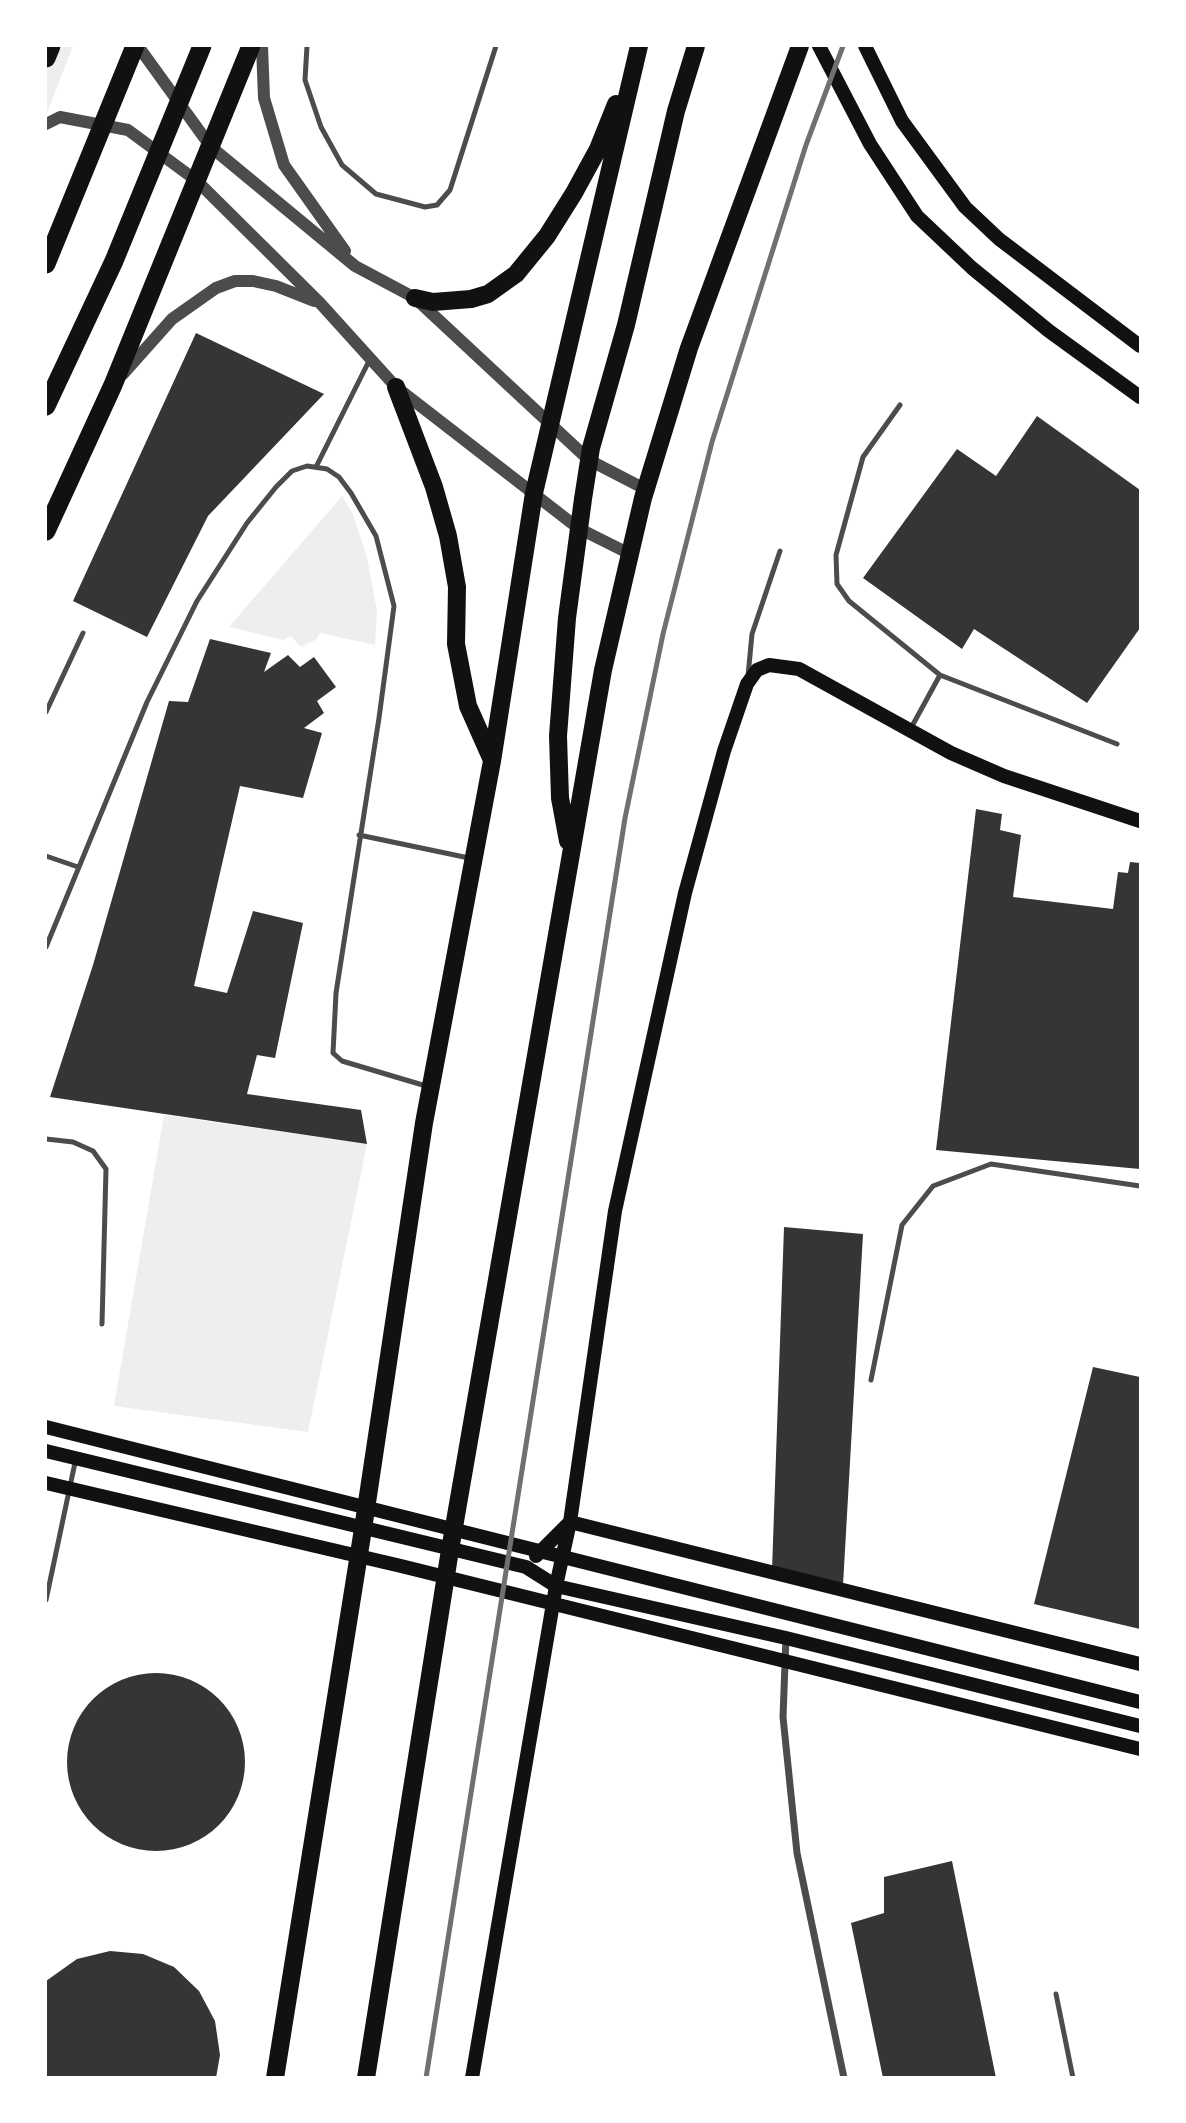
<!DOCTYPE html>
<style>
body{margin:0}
#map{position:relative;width:1186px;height:2123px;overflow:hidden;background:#fff;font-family:"IBM Plex Serif",serif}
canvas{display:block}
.frame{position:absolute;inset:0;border:47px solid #fff;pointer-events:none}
</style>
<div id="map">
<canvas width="1186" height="2123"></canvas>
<div class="frame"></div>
</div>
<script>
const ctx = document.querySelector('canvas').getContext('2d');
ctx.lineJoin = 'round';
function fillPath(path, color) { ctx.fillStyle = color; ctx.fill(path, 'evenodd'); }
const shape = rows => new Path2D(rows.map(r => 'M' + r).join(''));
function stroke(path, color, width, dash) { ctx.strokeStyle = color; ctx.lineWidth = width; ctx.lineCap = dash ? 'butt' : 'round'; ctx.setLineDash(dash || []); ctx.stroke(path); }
const green = shape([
 [46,46,73,46,46,115],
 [342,496,352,512,367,557,377,611,375,645,320,633,317,639,301,647,291,636,283,640,229,627],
 [164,1115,367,1144,308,1432,114,1406]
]);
const building = shape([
 [196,333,324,394,208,516,147,637,73,601],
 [1037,416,1140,490,1140,628,1087,703,974,629,962,649,863,578,957,449,996,476],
 [210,639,271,653,264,672,288,655,300,667,314,657,336,687,317,701,324,713,304,728,322,733,303,798,240,786,194,986,227,993,253,911,303,923,275,1058,257,1055,247,1094,361,1110,367,1144,50,1097,93,965,169,701,188,702],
 [976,809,1002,814,1000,830,1021,835,1013,897,1113,909,1118,872,1128,873,1130,862,1140,863,1140,1169,936,1150],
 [784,1227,863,1234,843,1585,772,1570],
 [1093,1367,1140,1377,1140,1629,1034,1604],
 '67 1762a89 89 0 1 1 178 0a89 89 0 1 1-178 0Z',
 [952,1861,996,2078,883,2078,851,1923,884,1913,884,1877],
 [110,1951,143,1954,174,1967,199,1991,215,2021,220,2055,216,2078,46,2078,46,1981,77,1959]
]);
const service = shape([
 [307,46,305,80,321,127,342,165,376,194,425,207,437,205,450,190,496,46],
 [900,405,863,457,836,555,837,584,849,601,940,675],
 [317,465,370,359],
 [748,676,752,634,780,551],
 [46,712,83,633],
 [911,728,940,675,1117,744],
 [359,835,469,858],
 [46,856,78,867],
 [46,947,147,702,197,601,247,523,276,487,292,471,307,466,327,469,339,477,351,493,376,536,394,606,379,718,336,993,333,1053,342,1061,426,1086],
 [46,1139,73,1142,93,1151,106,1169,102,1324],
 [871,1380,902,1225,933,1186,991,1164,1140,1186],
 [46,1600,76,1458],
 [1056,1994,1073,2078]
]);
const minor = shape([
 [786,1638,783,1717,797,1853,844,2078]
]);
const tertiary = shape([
 [138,46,211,147,355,266,415,298,589,460,645,489],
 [262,46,264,98,284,165,345,251],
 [46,124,60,117,128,130,197,181,320,303,396,387,578,528,630,554],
 [123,374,172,319,216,288,235,281,253,281,276,286,314,301]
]);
const secondary = shape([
 [819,46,870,144,917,216,972,268,1049,331,1140,397],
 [865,46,902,121,965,207,999,239,1140,346],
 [46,1427,1140,1702],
 [46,1451,526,1567,556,1586,786,1638,1140,1726],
 [46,1483,401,1566,1140,1749],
 [536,1556,570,1522,1140,1664],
 [472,2078,556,1586,570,1522,615,1211,685,893,724,751,747,684,757,670,769,665,799,669,951,753,1004,776,1140,821]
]);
const primary = shape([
 [415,298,433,302,471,299,488,294,516,274,547,236,574,193,598,149,616,104],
 [396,387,434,487,448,536,457,587,456,644,468,706,492,760],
 [568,841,560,798,558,736,567,618,583,499,591,448,626,325,676,111,696,46],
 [275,2078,363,1529,424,1123,492,761,534,493,639,46],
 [366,2078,450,1550,603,670,643,498,689,348,800,46]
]);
const trunk = shape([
 [46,58,51,46],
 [46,264,135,46],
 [46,406,114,261,202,46],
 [46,531,113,385,251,46]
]);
const rail = shape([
 [426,2078,625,818,663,634,712,442,806,145,843,46]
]);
fillPath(green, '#eee');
fillPath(building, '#353535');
stroke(service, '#4c4c4c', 5);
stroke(minor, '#4c4c4c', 7);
stroke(tertiary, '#4c4c4c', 12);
stroke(secondary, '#111', 14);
stroke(primary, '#111', 18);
stroke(trunk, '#111', 19);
stroke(rail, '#707070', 5);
</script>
